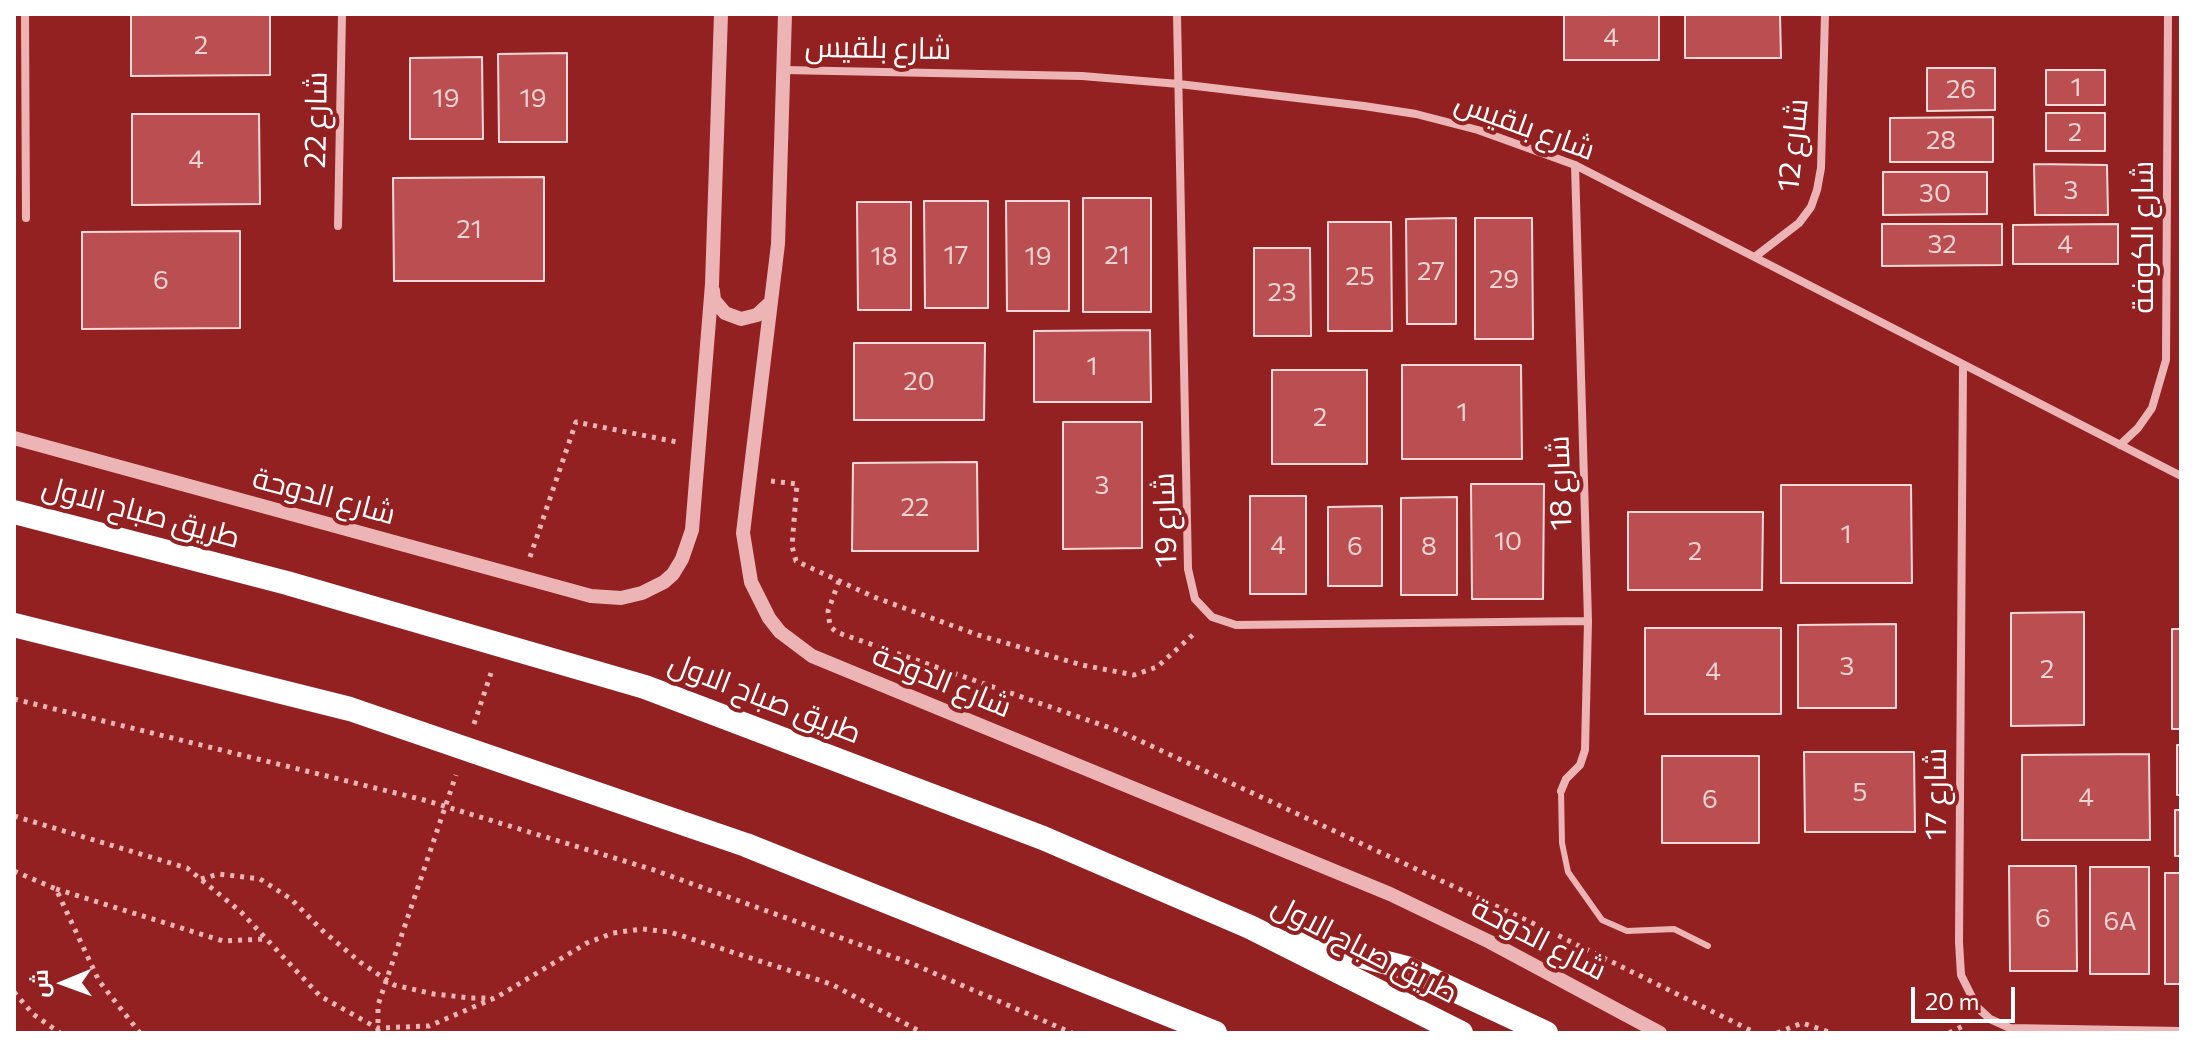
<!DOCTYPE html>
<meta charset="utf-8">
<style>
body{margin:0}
#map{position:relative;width:2195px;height:1047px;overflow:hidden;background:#932122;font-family:Commissioner,Cairo,sans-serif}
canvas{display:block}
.frame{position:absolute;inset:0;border:16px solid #fff;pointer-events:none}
.north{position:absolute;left:24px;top:943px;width:80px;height:80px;-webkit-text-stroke:6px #932122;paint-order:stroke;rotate:269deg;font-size:22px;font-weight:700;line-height:32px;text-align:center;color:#fff}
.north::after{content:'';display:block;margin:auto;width:28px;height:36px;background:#fff;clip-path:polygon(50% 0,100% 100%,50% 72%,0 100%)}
.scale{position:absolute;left:1911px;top:987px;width:104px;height:36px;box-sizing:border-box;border:4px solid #fff;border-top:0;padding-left:10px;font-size:24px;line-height:28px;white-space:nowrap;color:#fff;-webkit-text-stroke:6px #932122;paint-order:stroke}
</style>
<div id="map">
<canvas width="2195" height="1047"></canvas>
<div class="frame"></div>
<div class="north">ش</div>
<div class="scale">20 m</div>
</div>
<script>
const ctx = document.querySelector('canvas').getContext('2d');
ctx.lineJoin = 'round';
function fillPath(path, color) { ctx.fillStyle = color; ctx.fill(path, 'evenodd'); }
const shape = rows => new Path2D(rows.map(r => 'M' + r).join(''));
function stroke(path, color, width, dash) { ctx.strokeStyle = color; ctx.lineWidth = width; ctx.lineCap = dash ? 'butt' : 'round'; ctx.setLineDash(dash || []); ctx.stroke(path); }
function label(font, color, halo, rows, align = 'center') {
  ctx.font = font + ' Commissioner,Cairo,sans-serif'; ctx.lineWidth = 8; ctx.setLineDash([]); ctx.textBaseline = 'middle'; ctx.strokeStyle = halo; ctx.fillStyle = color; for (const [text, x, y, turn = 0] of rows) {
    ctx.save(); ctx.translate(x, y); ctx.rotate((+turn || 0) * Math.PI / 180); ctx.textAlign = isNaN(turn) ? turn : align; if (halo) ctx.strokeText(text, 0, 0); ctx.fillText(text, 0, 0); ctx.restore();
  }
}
const building = shape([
 [131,14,270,14,270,75,131,76,131,14],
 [1564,14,1659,14,1659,60,1564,60,1564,14],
 [1685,14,1780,14,1781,58,1685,58,1685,14],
 [567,53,567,142,499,142,498,54,567,53],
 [482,57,483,139,410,139,410,58,482,57],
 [1927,68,1995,68,1995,110,1927,111,1927,68],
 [2046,70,2105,70,2105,105,2046,105,2046,70],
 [2046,113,2105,113,2105,151,2046,151,2046,113],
 [132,114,259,114,260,204,132,205,132,114],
 [1993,117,1993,162,1890,162,1890,118,1993,117],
 [2034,164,2107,165,2108,215,2035,215,2034,164],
 [1883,172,1987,172,1987,214,1883,215,1883,172],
 [544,177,544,281,394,281,393,178,544,177],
 [1083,198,1151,198,1151,312,1083,312,1083,198],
 [924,201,988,201,988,308,925,308,924,201],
 [1006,201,1069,201,1069,311,1007,311,1006,201],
 [857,202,911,202,911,310,858,310,857,202],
 [1456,218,1456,324,1407,324,1406,219,1456,218],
 [1475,218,1532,218,1533,339,1475,339,1475,218],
 [1328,222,1391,222,1392,331,1328,331,1328,222],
 [1882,224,2002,224,2002,265,1882,266,1882,224],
 [2118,224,2118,264,2013,264,2013,225,2118,224],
 [240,231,240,328,82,329,82,232,240,231],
 [1254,248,1310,248,1311,336,1254,336,1254,248],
 [1150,330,1151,402,1034,402,1034,331,1150,330],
 [854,343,985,343,984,420,854,420,854,343],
 [1402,365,1521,365,1522,459,1402,459,1402,365],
 [1272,370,1367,370,1367,464,1272,464,1272,370],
 [1063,422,1142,422,1142,548,1063,549,1063,422],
 [977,462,978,551,852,551,853,463,977,462],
 [1471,484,1544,484,1543,599,1472,599,1471,484],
 [1781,485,1911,485,1912,583,1781,583,1781,485],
 [1250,496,1306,496,1306,594,1250,594,1250,496],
 [1457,497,1457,595,1401,595,1401,498,1457,497],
 [1382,506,1382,586,1328,586,1328,507,1382,506],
 [1628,512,1763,512,1762,590,1628,590,1628,512],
 [2084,612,2084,725,2011,726,2011,613,2084,612],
 [1896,624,1896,708,1798,708,1798,625,1896,624],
 [1645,628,1781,628,1781,714,1645,714,1645,628],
 [2172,629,2181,629,2181,729,2172,729,2172,629],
 [2177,745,2181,745,2181,795,2177,795,2177,745],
 [1804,752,1914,752,1915,832,1805,832,1804,752],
 [2149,754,2150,840,2022,840,2022,755,2149,754],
 [1662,756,1759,756,1759,843,1662,843,1662,756],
 [2175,810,2181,810,2181,856,2175,856,2175,810],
 [2009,866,2076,866,2077,971,2010,971,2009,866],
 [2090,867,2149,867,2149,974,2090,974,2090,867],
 [2165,873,2181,873,2181,984,2165,984,2165,873]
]);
const path = shape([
 [771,481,797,484,792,546,796,561,874,597,978,635,1082,665,1134,675,1157,667,1196,632],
 [530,557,576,422,677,442],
 [839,581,828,611,830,626,836,632,1119,731,1543,928,1756,1033],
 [14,699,424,800,654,870,913,964,1072,1033],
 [474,724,491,673],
 [14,816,187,868,241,912,320,996,377,1028,429,1026,497,997,587,943,613,933,642,929,670,932,831,984,923,1033],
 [14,871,56,889,99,981,140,1033],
 [201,879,219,874,260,879,291,899,323,931,360,962,394,985,434,994,471,998,492,998],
 [56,889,223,941,266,939],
 [14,992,33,1014,60,1033],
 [378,1033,378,1005,456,775],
 [1777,1033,1802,1023,1832,1033],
 [1949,1033,1965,1025]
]);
const service = shape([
 [1561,791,1562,843,1568,872,1602,920,1627,931,1674,929,1708,946]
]);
const minor = shape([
 [25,14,26,218],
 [1177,14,1188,569,1195,599,1212,617,1236,625,1588,621],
 [784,70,1082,76,1179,84,1364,106,1416,114,1478,130,1575,165,2181,476],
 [338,226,342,14],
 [1756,256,1799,223,1811,207,1817,190,1821,168,1825,14],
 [1963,366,1959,942,1961,975,1977,1007,1990,1019,2010,1028,2181,1031],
 [2120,445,2138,428,2152,408,2166,360,2168,14],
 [1561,791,1566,779,1580,765,1585,750,1588,621,1575,165]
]);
const tertiary = shape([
 [785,14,778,244,743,533,751,582,769,618,780,632,812,656,1390,894,1490,942,1660,1033],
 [713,291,714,300,725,313,741,319,757,315,769,304],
 [14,438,591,596,621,598,642,593,664,582,673,574,682,559,692,530,712,284,721,14]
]);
const motorway = shape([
 [14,512,287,583,645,687,1043,838,1250,927,1461,1033],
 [14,625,350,709,746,845,1215,1033],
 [1294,939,1407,968,1546,1033]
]);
const numberNames = [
 ["4",1611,37],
 ["2",201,45],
 ["1",2076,87],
 ["26",1961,89],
 ["19",446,98],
 ["19",533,98],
 ["2",2075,132],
 ["28",1941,140],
 ["4",196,159],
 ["3",2071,190],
 ["30",1935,193],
 ["21",469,229],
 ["32",1942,244],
 ["4",2065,244],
 ["17",956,255],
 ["21",1117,255],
 ["18",884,256],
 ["19",1038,256],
 ["27",1431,271],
 ["25",1360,276],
 ["29",1504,279],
 ["6",161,280],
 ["23",1282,292],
 ["1",1092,366],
 ["20",919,381],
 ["1",1462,412],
 ["2",1320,417],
 ["3",1102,485],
 ["22",915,507],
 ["1",1846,534],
 ["10",1508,541],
 ["4",1278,545],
 ["6",1355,546],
 ["8",1429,546],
 ["2",1695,551],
 ["3",1847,666],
 ["2",2047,669],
 ["4",1713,671],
 ["5",1860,792],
 ["4",2086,797],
 ["6",1710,799],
 ["6",2043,918],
 ["6A",2120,921]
];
const streetNames = [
 ["شارع بلقيس",878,48,1],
 ["شارع 22",316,120,-89],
 ["شارع بلقيس",1525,126,20],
 ["شارع 12",1793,145,-84],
 ["شارع الكوفة",2143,237,-90],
 ["شارع 18",1560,483,-92],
 ["شارع الدوحة",324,496,15],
 ["طريق صباح الاول",141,512,15],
 ["شارع 19",1165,520,-92],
 ["شارع الدوحة",942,681,22],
 ["طريق صباح الاول",765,698,21],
 ["شارع 17",1936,794,-90],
 ["شارع الدوحة",1539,939,27],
 ["طريق صباح الاول",1365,949,27]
];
fillPath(building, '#bb4e50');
stroke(building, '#fad9da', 2);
stroke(path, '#edb4b5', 5, [4, 6]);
stroke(service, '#edb4b5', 6);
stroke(minor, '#edb4b5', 8);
stroke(tertiary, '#edb4b5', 14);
stroke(motorway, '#fff', 24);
label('26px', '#eed3d3', null, numberNames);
label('30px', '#fff', '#932122', streetNames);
</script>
